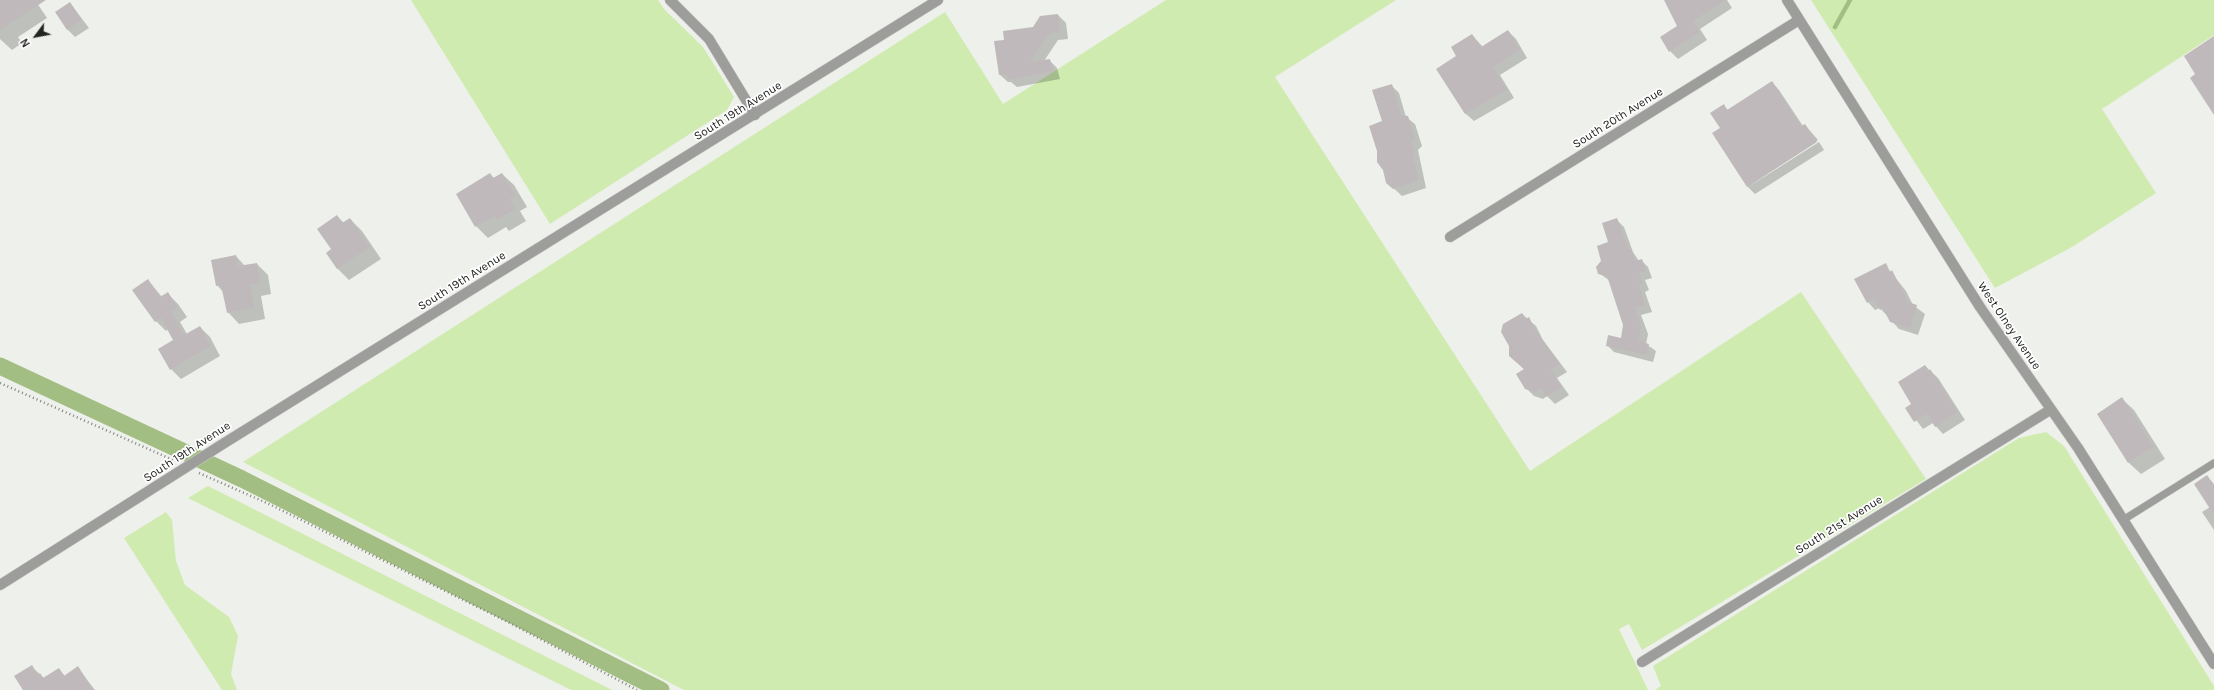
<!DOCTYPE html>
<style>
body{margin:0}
#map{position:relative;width:2214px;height:690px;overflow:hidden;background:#eef0eb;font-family:Karla,sans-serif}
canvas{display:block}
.north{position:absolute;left:16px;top:16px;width:40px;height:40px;-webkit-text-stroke:3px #fff;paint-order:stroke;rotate:238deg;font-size:11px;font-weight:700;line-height:16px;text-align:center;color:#232422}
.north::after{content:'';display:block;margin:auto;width:14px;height:18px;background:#232422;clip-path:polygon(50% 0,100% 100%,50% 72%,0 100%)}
</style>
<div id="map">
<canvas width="2214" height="690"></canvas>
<div class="north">N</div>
</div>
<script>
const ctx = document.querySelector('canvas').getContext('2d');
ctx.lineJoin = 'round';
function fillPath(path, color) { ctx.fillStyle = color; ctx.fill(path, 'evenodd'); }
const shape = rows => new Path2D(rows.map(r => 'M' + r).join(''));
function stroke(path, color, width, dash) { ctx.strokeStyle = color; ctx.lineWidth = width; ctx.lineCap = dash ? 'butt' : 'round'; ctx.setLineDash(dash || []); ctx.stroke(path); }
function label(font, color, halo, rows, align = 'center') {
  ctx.font = font + ' Karla,sans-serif'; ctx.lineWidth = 3.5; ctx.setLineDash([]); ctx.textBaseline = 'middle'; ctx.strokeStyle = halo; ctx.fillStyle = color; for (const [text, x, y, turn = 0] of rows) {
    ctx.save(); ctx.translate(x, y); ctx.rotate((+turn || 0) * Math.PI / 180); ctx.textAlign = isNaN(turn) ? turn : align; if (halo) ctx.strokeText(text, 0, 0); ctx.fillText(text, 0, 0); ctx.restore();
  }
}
const green = shape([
 [411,0,658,0,664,9,703,47,734,97,727,110,550,224],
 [1166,0,1396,0,1275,77,1530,471,1801,292,1926,479,1642,650,1629,624,1619,629,1648,690,684,690,243,462,945,12,1003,104],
 [1811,0,2214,0,2214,35,2102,109,2156,193,2072,247,1995,288],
 [2046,432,2064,446,2214,686,2214,690,1655,690,1661,686,1653,666,2019,438],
 [208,486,612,690,571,690,188,498],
 [166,512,172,520,176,561,185,585,229,617,238,636,231,674,237,690,222,690,124,538]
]);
const shadow = shape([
 [0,0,35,0,47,18,18,37,22,43,12,50,0,39],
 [1665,0,1727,0,1732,8,1700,29,1707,40,1678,59,1670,51,1678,26],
 [70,3,89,28,75,37,67,29],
 [1058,15,1066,23,1068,39,1058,40,1044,61,1049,60,1057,68,1060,79,1017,87,1011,82,1008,82,1000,75,1006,41],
 [1508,31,1516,39,1527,58,1500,75,1514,98,1474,121,1466,114,1438,69,1458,56,1472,35,1483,47],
 [1772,82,1779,90,1803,126,1805,125,1818,140,1748,187,1714,134,1721,129,1723,105,1728,110],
 [1391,85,1399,93,1406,117,1415,124,1422,146,1418,150,1426,188,1402,196,1387,182,1384,170,1377,158],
 [1819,142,1824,150,1755,194,1748,187],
 [490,174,495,179,502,174,514,185,527,207,520,211,526,221,509,231,506,227,488,238,476,226,457,194],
 [337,216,344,223,350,219,362,231,381,259,349,280,338,269,327,253,332,249],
 [1617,220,1624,227,1633,252,1639,261,1641,260,1648,267,1652,278,1645,280,1649,290,1645,292,1652,312,1641,315,1648,334,1646,344,1656,351,1653,362,1614,352,1607,345,1622,339,1624,325,1610,281,1599,273],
 [236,256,245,266,257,264,268,275,271,294,261,296,265,319,239,324,228,312,224,293,217,285],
 [1885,265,1906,291,1913,305,1925,314,1918,335,1899,329,1880,308,1875,310,1868,302],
 [148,280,162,297,168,294,178,304,187,317,180,322,187,334,200,327,210,337,220,356,181,379,171,369,174,340,168,329,166,331,156,321],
 [1522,314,1536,326,1543,340,1567,372,1557,378,1569,395,1555,404,1547,396,1543,399,1534,396,1526,388,1525,370,1510,356],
 [1925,366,1938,378,1965,420,1943,434,1933,423,1923,429,1907,408,1913,405],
 [2122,399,2134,410,2165,459,2141,474,2129,463,2098,414],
 [2207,476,2214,484,2214,530,2202,512,2210,507],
 [32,667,44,678,59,669,65,676,78,668,95,690,24,690]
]);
const stream = shape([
 [1835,27,1850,0]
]);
const canal = shape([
 [0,366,242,479,661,690]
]);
const building = shape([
 [0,0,46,0,0,30],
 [1664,0,1726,0,1693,21,1700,32,1669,52,1660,37,1677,26],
 [70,2,82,20,67,30,55,12],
 [1058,14,1060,32,1050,33,1030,62,1050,59,1053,71,1008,80,1007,74,999,75,994,41,1004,40,1003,31,1033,27,1040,16],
 [1508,30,1520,50,1493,67,1507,90,1465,114,1436,69,1456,56,1451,47,1472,34,1481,47],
 [2214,36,2214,115,2190,78,2195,74,2184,56],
 [1772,81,1801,126,1805,124,1817,142,1747,187,1712,133,1720,128,1710,113,1724,104,1727,110],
 [1392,84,1401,115,1408,116,1415,138,1411,142,1415,153,1413,157,1419,180,1393,189,1386,183,1383,170,1377,162,1377,151,1369,126,1382,121,1372,90],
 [490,173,493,178,502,173,516,196,510,199,515,209,497,220,495,216,475,227,456,194],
 [337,215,342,223,350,218,370,247,337,269,326,253,331,249,317,229],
 [1617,218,1629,250,1631,249,1635,261,1642,259,1646,271,1639,273,1642,284,1639,285,1645,305,1635,308,1641,326,1639,341,1649,344,1646,355,1606,346,1608,335,1621,338,1623,325,1607,276,1598,274,1596,267,1601,261,1597,246,1608,242,1602,223],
 [236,255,238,266,257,263,260,283,250,285,254,308,227,313,221,285,216,286,211,260],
 [1886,263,1890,272,1892,270,1908,302,1917,305,1910,328,1890,322,1883,308,1880,310,1874,299,1867,303,1854,279],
 [148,279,160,297,168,292,177,307,171,311,184,335,200,326,211,346,170,370,158,349,173,340,161,318,155,322,132,290],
 [1522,313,1526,319,1529,317,1536,331,1560,364,1551,370,1562,387,1546,397,1541,388,1535,392,1525,389,1516,374,1524,369,1509,356,1509,346,1501,332,1503,324],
 [1925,365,1929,371,1930,369,1958,412,1935,427,1927,414,1914,422,1905,408,1911,404,1898,382],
 [2122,397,2154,447,2128,463,2097,414],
 [2207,475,2214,486,2214,515,2194,484],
 [32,665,38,675,40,673,43,678,59,668,64,676,78,666,93,690,23,690,14,676]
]);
const path = shape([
 [0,383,173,460],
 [199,473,269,504,508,622,637,690]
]);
const service = shape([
 [2123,520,2214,463]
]);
const minor = shape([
 [670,0,709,39,755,115],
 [1787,0,1980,307,2078,448,2214,664],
 [1450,237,1799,20],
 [1642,662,2050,410]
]);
const tertiary = shape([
 [0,585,226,442,938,0]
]);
const streetNames = [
 ["South 19th Avenue",738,111,-32],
 ["South 20th Avenue",1618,118,-32],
 ["South 19th Avenue",462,281,-32],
 ["West Olney Avenue",2009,326,56],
 ["South 19th Avenue",187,452,-33],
 ["South 21st Avenue",1839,525,-32]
];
fillPath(green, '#cfebaf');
fillPath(shadow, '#0003');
stroke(stream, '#a2be82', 4.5);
stroke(canal, '#a2be82', 17);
fillPath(building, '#bfb9bb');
stroke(service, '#c9cbc7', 8);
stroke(minor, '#c9cbc7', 11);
stroke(tertiary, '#c9cbc7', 11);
stroke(path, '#81827f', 2.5, [1, 3]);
stroke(service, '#9d9e9c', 7);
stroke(minor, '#9d9e9c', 10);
stroke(tertiary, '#9d9e9c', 10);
label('12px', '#232422', '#fff', streetNames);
</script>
